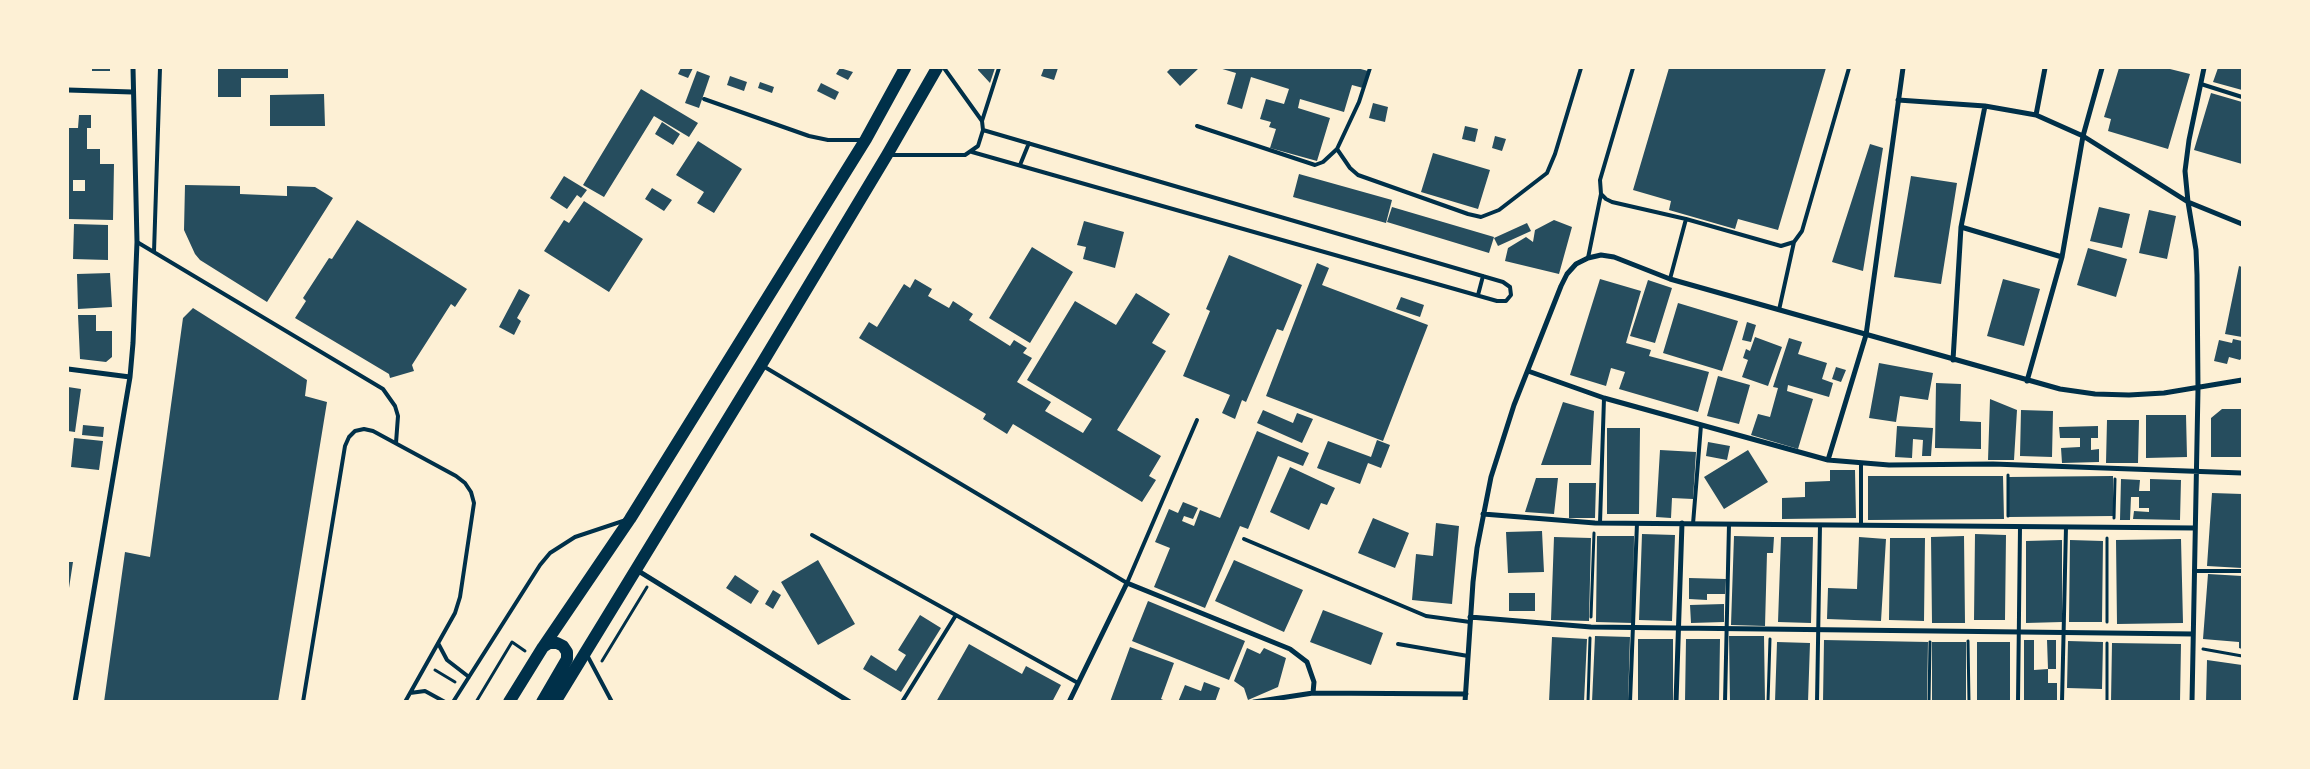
<!DOCTYPE html>
<style>
body{margin:0}
#map{position:relative;width:2310px;height:769px;overflow:hidden;background:#fdf0d5;font-family:Georgia,serif}
canvas{display:block}
.frame{position:absolute;inset:0;border:69px solid #fdf0d5;pointer-events:none}
</style>
<div id="map">
<canvas width="2310" height="769"></canvas>
<div class="frame"></div>
</div>
<script>
const ctx = document.querySelector('canvas').getContext('2d');
ctx.lineJoin = 'round';
function fillPath(path, color) { ctx.fillStyle = color; ctx.fill(path, 'evenodd'); }
const shape = rows => new Path2D(rows.map(r => 'M' + r).join(''));
function stroke(path, color, width, dash) { ctx.strokeStyle = color; ctx.lineWidth = width; ctx.lineCap = dash ? 'butt' : 'round'; ctx.setLineDash(dash || []); ctx.stroke(path); }
const building = shape([
 [92,68,110,68,110,71,92,71],
 [218,68,288,68,288,78,241,78,241,97,218,97],
 [681,68,693,68,688,78,678,74],
 [840,68,853,72,848,80,836,74],
 [978,68,995,68,990,83,978,70],
 [1044,68,1058,68,1054,80,1041,76],
 [1171,68,1199,68,1180,86,1167,72],
 [1219,68,1357,68,1368,71,1363,88,1352,85,1344,112,1300,99,1298,108,1330,118,1317,161,1270,148,1276,129,1269,127,1271,122,1260,119,1266,99,1284,104,1289,89,1251,77,1242,109,1227,104,1236,73],
 [1669,68,1826,68,1778,230,1738,219,1735,229,1669,210,1671,201,1633,190],
 [2119,68,2166,68,2190,74,2168,149,2108,131,2111,119,2104,117],
 [2218,68,2242,68,2242,90,2213,82],
 [697,71,710,76,699,108,685,103],
 [730,76,747,82,744,91,727,85],
 [760,82,774,87,772,93,758,88],
 [821,83,839,92,835,100,817,91],
 [641,89,698,123,689,137,654,116,604,197,583,185],
 [2211,93,2242,102,2242,164,2194,150],
 [324,94,325,126,270,126,270,95],
 [1373,103,1388,107,1385,122,1369,118],
 [79,115,91,115,91,128,87,128,87,149,100,149,100,164,114,164,113,220,68,219,68,128,78,128],
 [73,180,85,180,85,191,73,191],
 [662,122,680,134,673,145,655,134],
 [1465,126,1478,129,1475,142,1462,139],
 [1495,136,1506,139,1502,151,1492,148],
 [698,141,742,169,714,213,697,203,704,192,676,175],
 [1870,144,1883,148,1863,271,1832,262],
 [1433,153,1490,170,1478,209,1421,192],
 [1299,174,1392,200,1386,223,1293,197],
 [564,176,587,190,581,198,577,195,567,209,550,198],
 [1911,176,1957,183,1941,284,1894,277],
 [185,185,240,186,240,194,287,196,287,186,315,187,333,198,267,302,200,260,195,254,184,230],
 [652,188,672,200,664,211,645,199],
 [584,201,643,239,609,292,544,251,564,220,569,223],
 [1392,207,1494,237,1489,253,1387,222],
 [2099,207,2130,214,2122,248,2090,241],
 [2149,210,2176,216,2167,259,2139,253],
 [357,220,467,289,455,307,451,304,412,365,414,371,390,378,389,374,295,318,306,301,303,298,329,258,332,259],
 [1554,220,1572,227,1559,274,1505,261,1508,248,1526,237,1533,242,1535,230],
 [1084,221,1124,232,1115,268,1083,259,1086,247,1077,245],
 [1527,223,1531,231,1498,246,1494,238],
 [74,224,108,225,108,260,73,259],
 [1032,247,1073,272,1030,343,989,318],
 [2088,248,2127,259,2116,297,2077,285],
 [1229,255,1302,285,1283,331,1277,329,1246,402,1242,400,1235,419,1222,413,1230,395,1183,376,1210,311,1206,309],
 [1317,263,1329,268,1322,285,1428,325,1383,441,1266,396],
 [2239,266,2242,267,2242,337,2225,334],
 [110,273,112,307,78,309,77,274],
 [915,279,932,289,928,296,949,308,953,301,973,314,969,320,1010,346,1014,340,1027,348,1023,353,1032,358,1017,382,1051,402,1045,411,1083,433,1092,419,1027,380,1075,301,1116,325,1136,293,1170,314,1152,343,1166,351,1117,430,1161,456,1149,476,1156,480,1142,502,1013,424,1007,434,983,419,986,414,859,338,869,322,877,327,904,284,910,288],
 [1600,279,1641,291,1626,343,1651,350,1649,356,1709,372,1698,412,1619,389,1625,372,1611,368,1606,386,1570,375],
 [2003,279,2040,289,2024,346,1987,336],
 [1648,280,1672,288,1655,343,1630,336],
 [519,289,530,295,517,318,521,321,514,335,499,327],
 [1401,297,1424,305,1420,317,1396,309],
 [1678,303,1738,321,1722,371,1663,353],
 [193,308,307,380,305,396,327,402,278,702,104,702,125,552,150,557,183,318],
 [78,315,96,315,96,331,112,331,112,357,106,362,80,359],
 [1747,322,1756,325,1751,342,1742,340],
 [1755,337,1782,347,1768,386,1742,377,1748,360,1743,358,1746,349,1750,351],
 [1789,338,1802,342,1798,354,1827,363,1822,379,1833,383,1829,397,1788,385,1787,391,1813,399,1798,449,1751,435,1758,414,1770,417,1778,388,1773,387],
 [2233,339,2242,341,2242,357,2240,360,2229,357,2227,364,2214,361,2219,340,2232,343],
 [1879,363,1933,373,1928,400,1900,396,1896,422,1869,418],
 [1836,367,1846,370,1841,382,1832,379],
 [1718,376,1750,385,1739,424,1707,416],
 [1936,383,1961,384,1960,421,1981,422,1981,449,1935,448],
 [68,387,81,389,75,432,68,431],
 [1990,399,2017,410,2014,460,1988,460],
 [1563,402,1594,411,1591,465,1541,465],
 [2222,409,2242,409,2242,457,2211,457,2211,418],
 [1263,410,1293,423,1297,413,1313,419,1302,443,1257,423],
 [2021,410,2053,411,2052,457,2020,456],
 [2146,415,2186,415,2187,457,2146,458],
 [2107,420,2139,420,2138,463,2106,463],
 [83,425,104,427,103,437,82,435],
 [1897,426,1933,428,1931,456,1922,456,1923,440,1913,439,1912,458,1895,457],
 [2098,426,2098,438,2091,438,2091,450,2099,449,2099,462,2062,463,2061,448,2080,447,2080,438,2060,438,2059,427],
 [1607,428,1640,428,1639,514,1607,514],
 [1257,431,1309,453,1303,466,1278,456,1248,529,1240,526,1205,608,1154,587,1170,548,1155,542,1169,509,1178,513,1183,502,1198,508,1193,519,1184,516,1182,521,1194,526,1200,510,1220,518],
 [74,438,103,441,99,470,71,467],
 [1377,440,1390,445,1381,468,1368,463,1360,484,1317,468,1328,441,1371,457],
 [1708,442,1730,446,1727,460,1706,456],
 [1660,450,1696,452,1693,499,1672,498,1671,518,1656,517],
 [1748,450,1768,482,1724,509,1704,477],
 [1290,467,1335,488,1327,505,1321,503,1309,530,1270,512],
 [1830,470,1855,470,1856,518,1782,519,1782,498,1805,497,1805,482,1830,481],
 [1868,476,2003,476,2004,519,1868,520],
 [2113,476,2113,516,2009,517,2009,477],
 [1536,478,1558,478,1554,514,1525,512],
 [2121,479,2140,480,2139,491,2150,491,2150,479,2181,480,2180,520,2133,519,2134,511,2149,512,2149,508,2139,508,2139,497,2131,497,2130,520,2120,520],
 [1569,483,1596,483,1595,518,1569,518],
 [2212,493,2242,494,2242,568,2207,566],
 [1373,518,1409,533,1395,568,1358,553],
 [1436,523,1459,526,1452,604,1412,600,1416,554,1433,556],
 [1542,531,1544,572,1508,573,1506,532],
 [1642,534,1675,535,1672,621,1639,620],
 [1975,534,2006,535,2005,620,1974,620],
 [1597,536,1634,536,1633,623,1596,622],
 [1734,536,1774,537,1773,553,1767,553,1765,626,1731,625],
 [1964,536,1965,623,1932,623,1931,537],
 [1554,537,1591,538,1589,621,1551,620],
 [1781,537,1813,537,1811,623,1778,622],
 [1859,537,1886,539,1881,621,1827,619,1828,588,1857,589],
 [1890,538,1925,538,1924,621,1889,620],
 [2181,539,2183,623,2117,624,2116,540],
 [2062,540,2062,622,2026,623,2026,541],
 [2070,540,2103,541,2102,622,2069,622],
 [818,560,855,624,818,645,781,582],
 [1234,560,1303,590,1284,632,1215,601],
 [68,562,73,562,69,588,68,588],
 [2208,574,2242,576,2242,649,2239,648,2239,642,2203,639],
 [735,575,759,591,751,604,726,588],
 [1689,578,1726,579,1725,594,1707,594,1707,600,1689,599],
 [773,590,781,595,773,609,765,604],
 [1509,593,1535,593,1535,611,1509,611],
 [1148,601,1245,641,1229,680,1132,641],
 [1724,604,1724,622,1691,623,1690,605],
 [1323,610,1383,633,1371,665,1310,642],
 [920,615,941,628,901,692,863,669,871,655,896,671,906,655,898,650],
 [1595,636,1630,637,1628,702,1592,702],
 [1729,636,1764,636,1765,702,1730,702],
 [1552,637,1587,639,1584,702,1549,702],
 [1638,639,1673,639,1673,702,1638,702],
 [1686,639,1720,639,1719,702,1685,702],
 [1824,640,1928,642,1927,702,1823,702],
 [2024,640,2034,640,2034,670,2048,669,2047,640,2056,640,2056,669,2048,669,2048,683,2057,683,2057,702,2024,702],
 [2068,641,2103,642,2102,689,2067,688],
 [1777,642,1810,643,1808,702,1775,702],
 [1932,642,1966,642,1966,702,1932,702],
 [1977,642,2010,642,2010,702,1977,702],
 [2112,643,2181,644,2180,702,2111,702],
 [969,644,1022,674,1026,666,1061,685,1052,702,936,702],
 [1130,647,1174,663,1161,699,1168,702,1110,702],
 [1247,648,1260,654,1264,648,1286,658,1278,687,1248,700,1244,688,1234,681],
 [2207,660,2242,665,2242,702,2206,702],
 [1204,682,1220,688,1215,702,1178,702,1185,685,1201,691]
]);
const path = shape([
 [2008,516,2008,475],
 [2114,518,2115,479],
 [1591,617,1594,533],
 [2107,622,2107,538],
 [1968,641,1969,702],
 [2107,643,2107,702],
 [2203,649,2242,656],
 [602,661,647,587],
 [435,670,455,682],
 [476,702,512,642,525,651],
 [1588,702,1590,638],
 [1768,702,1770,639],
 [1929,702,1930,642]
]);
const service = shape([
 [1370,68,1359,102,1337,149,1350,168,1358,175,1468,214,1481,217,1499,210,1547,173,1555,154,1581,68],
 [1633,68,1600,180,1601,194,1606,199,1612,202,1686,219,1781,246,1794,242,1802,231,1849,68],
 [2201,84,2242,97],
 [704,99,809,136,828,140,862,140],
 [982,121,999,68],
 [1197,126,1315,165,1323,162,1337,149],
 [972,152,1497,301,1506,301,1511,295,1510,287,1503,282,983,130],
 [890,155,965,155,978,146,983,130,982,121,944,68],
 [1020,165,1029,143],
 [137,242,383,389,395,406,398,416,396,443],
 [154,252,160,68],
 [1588,258,1601,194],
 [1670,279,1686,219],
 [1478,295,1483,276],
 [1779,310,1794,242],
 [763,366,1127,583,1197,420],
 [1861,464,1861,525],
 [1600,523,1604,398],
 [1693,524,1701,425],
 [812,535,1078,683],
 [1244,539,1426,616,1470,622],
 [2194,571,2242,571],
 [438,643,447,660,469,677],
 [1398,644,1468,656],
 [587,655,612,702],
 [410,693,425,691,445,702],
 [303,702,345,446,349,437,355,431,364,429,373,431,456,476,465,483,471,492,474,503,460,597,455,613,405,702],
 [453,702,540,565,550,553,575,537,626,520],
 [902,702,956,615],
 [1630,702,1637,523],
 [1725,702,1729,524],
 [1817,702,1820,525],
 [2018,702,2020,527],
 [2062,702,2066,527]
]);
const minor = shape([
 [68,90,132,92],
 [1898,100,1985,106,2036,115,2083,136,2188,202,2242,224],
 [2036,115,2045,68],
 [1961,227,2062,257],
 [1953,360,1961,227,1985,106],
 [68,369,130,377],
 [1528,371,1604,398,1828,460,1889,465,1993,464,2242,473],
 [2027,381,2062,257,2083,136,2102,68],
 [1828,460,1866,335,1903,68],
 [1483,514,1595,523,2195,528],
 [637,570,850,702],
 [1470,617,1591,627,2193,634],
 [75,702,130,377,133,343,137,242,133,68],
 [1069,702,1127,583,1290,649,1307,662,1314,682,1313,693],
 [1254,702,1313,693,1466,694],
 [1465,702,1473,582,1477,548,1491,477,1514,405,1561,286,1567,274,1576,264,1588,258,1601,255,1614,257,1670,279,2060,389,2095,394,2129,395,2164,393,2242,380],
 [1676,702,1682,523],
 [2192,702,2198,389,2197,275,2196,250,2188,202,2185,171,2189,140,2204,68]
]);
const primary = shape([
 [509,702,543,647,630,519,866,139,905,68],
 [542,702,567,659,567,652,563,646,557,643,549,643,543,647],
 [555,702,761,365,887,155,937,68]
]);
fillPath(building, '#264d5e');
stroke(path, '#003049', 3);
stroke(service, '#003049', 4);
stroke(minor, '#003049', 5);
stroke(primary, '#003049', 12);
</script>
